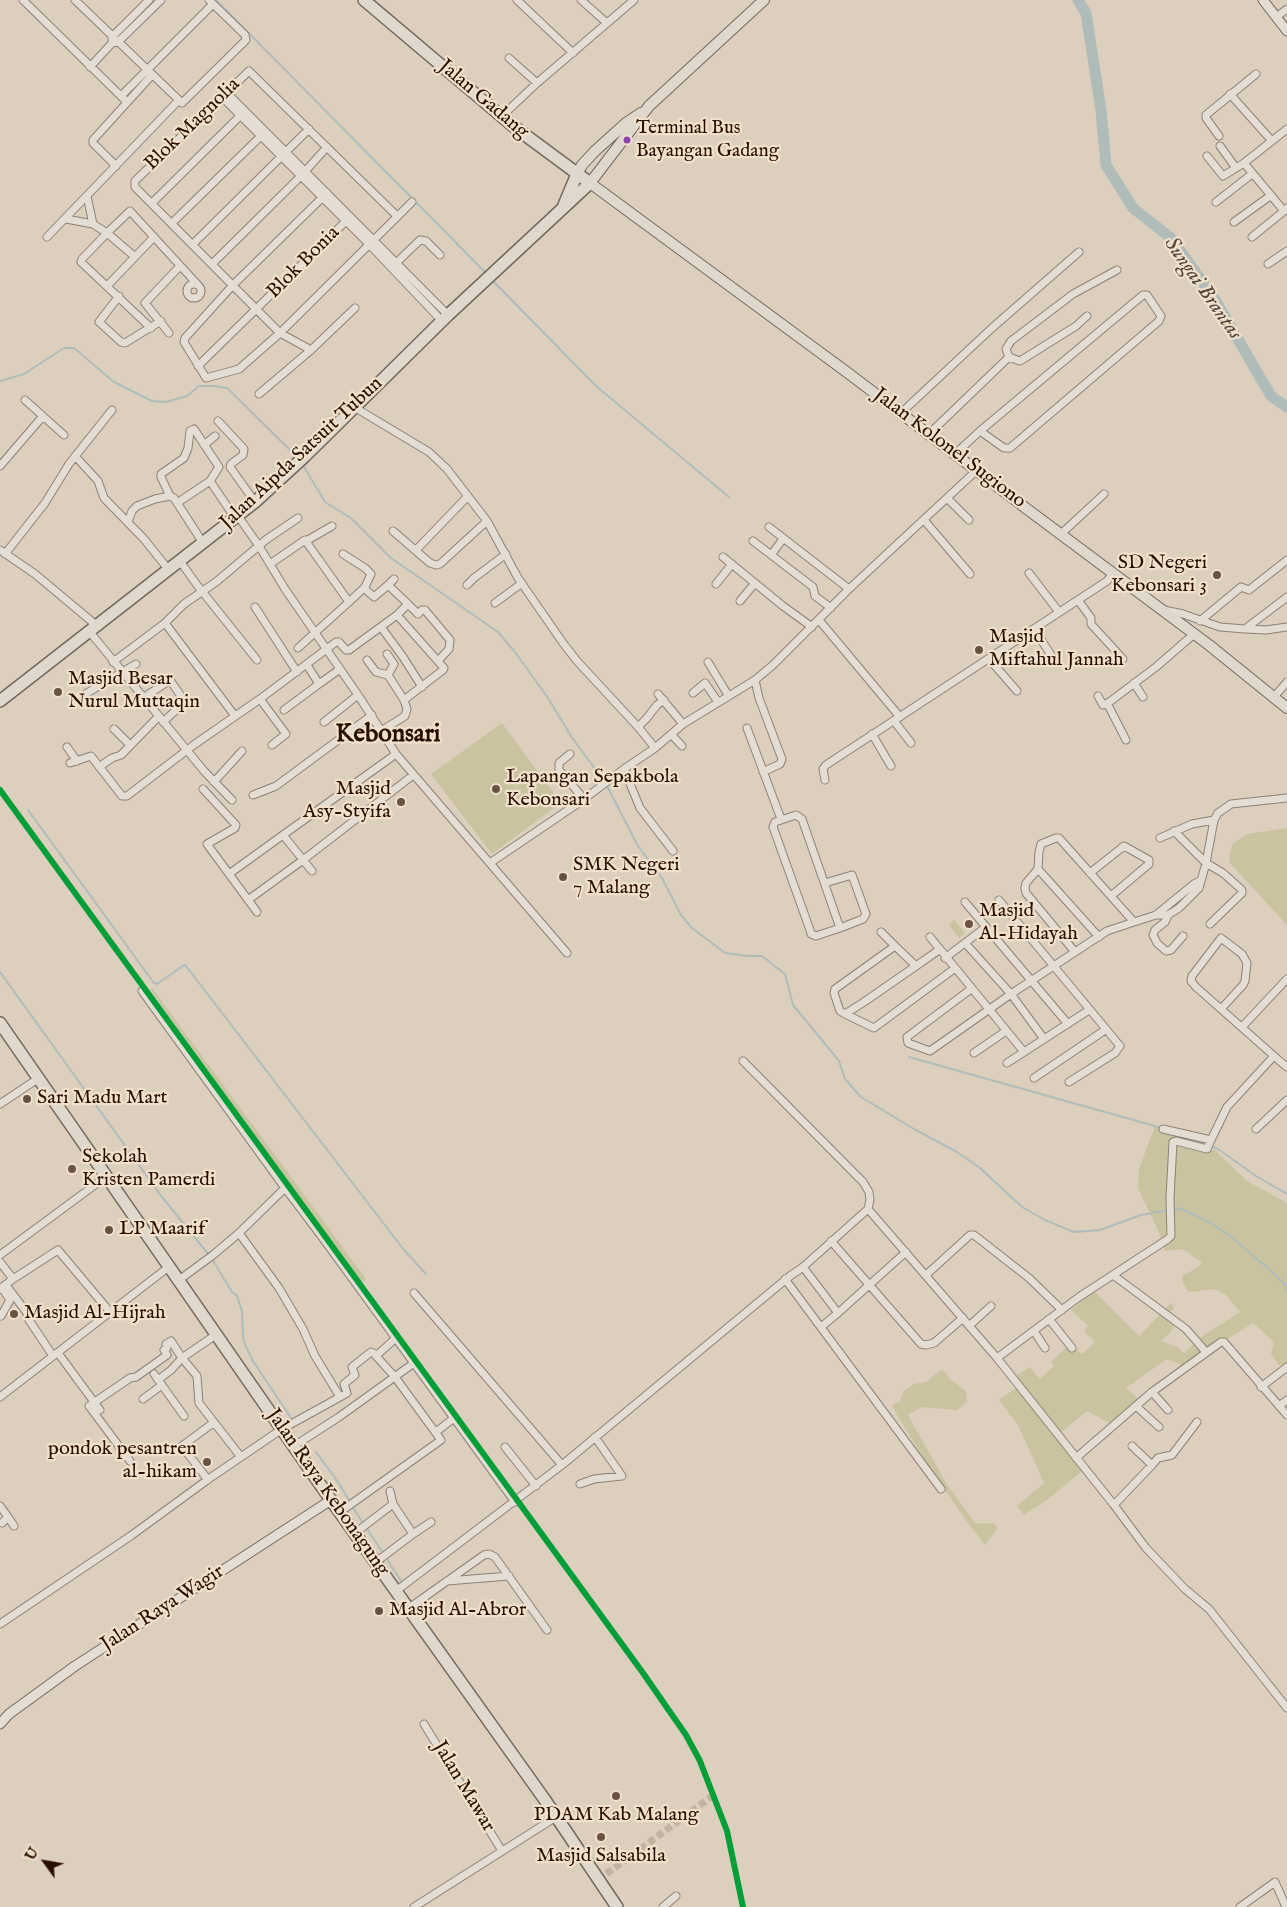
<!DOCTYPE html>
<style>
body{margin:0}
#map{position:relative;width:1287px;height:1907px;overflow:hidden;background:#dccfbd;font-family:"IM FELL English",serif}
canvas{display:block}
.north{position:absolute;left:20px;top:1837px;width:50px;height:50px;-webkit-text-stroke:4px #f1e1cc;paint-order:stroke;rotate:302deg;font-size:14px;font-weight:700;line-height:20px;text-align:center;color:#290f01}
.north::after{content:'';display:block;margin:auto;width:18px;height:22px;background:#290f01;clip-path:polygon(50% 0,100% 100%,50% 72%,0 100%)}
</style>
<div id="map">
<canvas width="1287" height="1907"></canvas>
<div class="north">U</div>
</div>
<script>
const ctx = document.querySelector('canvas').getContext('2d');
ctx.lineJoin = 'round';
function fillPath(path, color) { ctx.fillStyle = color; ctx.fill(path, 'evenodd'); }
const shape = rows => new Path2D(rows.map(r => 'M' + r).join(''));
function stroke(path, color, width, dash) { ctx.strokeStyle = color; ctx.lineWidth = width; ctx.lineCap = dash ? 'butt' : 'round'; ctx.setLineDash(dash || []); ctx.stroke(path); }
function label(font, color, halo, rows, align = 'center') {
  ctx.font = font + ' "IM FELL English",serif'; ctx.lineWidth = 4.5; ctx.setLineDash([]); ctx.textBaseline = 'middle'; ctx.strokeStyle = halo; ctx.fillStyle = color; for (const [text, x, y, turn = 0] of rows) {
    ctx.save(); ctx.translate(x, y); ctx.rotate((+turn || 0) * Math.PI / 180); ctx.textAlign = isNaN(turn) ? turn : align; if (halo) ctx.strokeText(text, 0, 0); ctx.fillText(text, 0, 0); ctx.restore();
  }
}
const green = shape([
 [502,723,561,803,492,854,431,774],
 [1287,828,1287,925,1229,862,1232,844,1248,834],
 [954,920,965,933,959,938,949,925],
 [152,988,366,1279,362,1282,271,1158,150,989],
 [1155,1126,1195,1145,1215,1150,1247,1181,1287,1203,1287,1365,1279,1365,1271,1354,1274,1342,1253,1323,1184,1366,1167,1359,1126,1388,1143,1403,1115,1426,1087,1411,1058,1435,1086,1468,1047,1500,1024,1515,1017,1506,1044,1483,1018,1425,999,1400,1019,1386,1013,1378,1030,1367,1040,1379,1054,1366,1051,1362,1070,1344,1082,1354,1095,1342,1084,1331,1088,1326,1071,1310,1094,1291,1139,1336,1171,1303,1174,1308,1167,1315,1176,1323,1171,1332,1161,1341,1177,1347,1184,1353,1201,1337,1240,1312,1226,1295,1214,1289,1189,1292,1183,1284,1182,1276,1195,1269,1202,1263,1183,1249,1165,1251,1160,1235,1138,1188,1139,1169],
 [942,1369,951,1380,966,1391,967,1402,957,1410,922,1407,908,1415,946,1483,975,1523,993,1523,998,1528,985,1545,968,1523,931,1470,897,1415,892,1405,900,1401,904,1391,914,1384,926,1382]
]);
const stream = shape([
 [216,0,485,272],
 [493,281,596,386,729,497],
 [0,381,24,374,64,348,74,348,114,382,152,401,166,402,187,396,199,386,213,386,227,388,297,457],
 [303,465,325,502,352,519,391,558,498,632,515,652,548,698,571,736,603,780],
 [606,784,638,846,662,878,681,915,692,928,725,953,748,956,762,956,785,974,793,1005,839,1061,845,1079,861,1097,914,1129,957,1152,980,1168,1022,1207,1045,1220,1074,1232,1100,1230,1141,1215,1169,1210],
 [28,810,154,983,157,984,184,965,186,966,404,1250,426,1274],
 [0,972,162,1197,209,1255],
 [909,1057,1162,1128],
 [1182,1137,1206,1144],
 [1211,1146,1218,1149,1256,1176,1287,1194],
 [1173,1210,1180,1208,1211,1223,1233,1238,1280,1279,1287,1289],
 [212,1259,232,1292,237,1296,242,1311,243,1338,246,1347,253,1361,293,1421],
 [316,1452,338,1482,350,1502],
 [352,1506,363,1523],
 [366,1527,403,1584]
]);
const river = shape([
 [1078,0,1086,13,1101,110,1106,165,1133,208,1171,238,1214,298,1271,396,1287,407]
]);
const minorTunnel = shape([
 [598,1880,711,1797]
]);
const minor = shape([
 [23,0,127,102],
 [75,0,182,103,246,40,245,35,209,0],
 [517,0,573,53],
 [581,0,607,23],
 [1276,17,1287,9],
 [112,40,112,37,149,0],
 [509,58,537,83],
 [90,67,112,43,118,42,161,0],
 [226,92,448,315],
 [1230,94,1272,141],
 [121,96,213,4],
 [221,96,368,243,442,321],
 [501,117,537,83,634,0],
 [1219,136,1206,118,1206,115,1256,74],
 [1220,146,1236,168],
 [1207,156,1223,176,1244,163,1287,129],
 [1244,163,1284,211,1287,208],
 [116,166,93,143,93,140,152,75],
 [327,193,233,285,185,338,184,342,206,378,239,369,280,333,412,202],
 [87,196,93,224,107,233,130,211,198,285],
 [1216,202,1252,174],
 [152,203,242,114],
 [66,219,93,224],
 [1234,222,1270,196],
 [172,223,263,134],
 [47,237,179,100],
 [1252,237,1284,211],
 [193,244,309,129],
 [134,256,107,233,82,259,81,262,151,328],
 [213,263,301,176,327,147],
 [1268,264,1287,251],
 [394,265,420,240,426,241,440,255],
 '187 291a7 7 0 1 1 14 0a7 7 0 1 1-14 0Z',
 [108,285,154,237],
 [119,296,99,322,121,342,125,343,161,321],
 [169,333,145,303,180,266],
 [311,350,280,333,135,187,135,181,249,71,397,216],
 [1009,357,1020,361,1076,326,1087,316],
 [198,366,348,219],
 [259,394,311,350,355,308],
 [25,400,64,435],
 [354,407,429,452,447,469,487,521,518,578,563,643,577,661,639,728,655,748],
 [901,413,992,328,1079,252],
 [218,421,244,449,243,455,231,464,230,467,255,502],
 [929,434,1009,357,1006,349,1011,341,1073,294,1117,270],
 [204,445,215,436],
 [955,454,980,431,1143,295,1147,295,1161,316,1159,321,1010,448,1004,448,980,431],
 [75,456,98,481,104,498,144,539,168,569],
 [0,466,43,416],
 [210,481,235,518],
 [170,496,161,477,161,474,184,458,188,448,190,431,194,429,219,467,210,481,177,503],
 [947,498,969,520],
 [238,516,259,546,285,589,358,695,396,754,567,953],
 [924,520,970,574],
 [128,522,132,511,137,506,155,499,170,496,174,498,203,543],
 [769,527,849,589],
 [393,531,430,563,436,565,440,564,487,521],
 [1061,534,1104,494],
 [306,541,332,526],
 [753,541,813,587,815,596,831,608],
 [0,550,35,574,96,625],
 [416,550,468,496],
 [5,554,45,503,69,464,112,410],
 [343,554,365,568,371,574,365,587,349,602],
 [771,555,783,539],
 [723,557,783,606,812,627],
 [180,561,197,585,257,660],
 [270,564,305,540,349,602,298,648],
 [1029,573,1059,612],
 [394,579,388,585,408,604],
 [716,584,732,564],
 [467,585,474,578,506,554],
 [364,588,374,597,388,585],
 [1078,600,1091,618,1091,624,1123,659],
 [740,601,755,583],
 [495,603,522,583],
 [255,607,297,672],
 [1164,610,1183,614,1220,627,1245,629,1287,597],
 [397,615,444,668,443,670,404,700],
 [819,620,900,717],
 [1200,621,1241,587,1249,590,1287,560],
 [165,623,235,716],
 [381,627,403,657,422,687],
 [1034,629,1053,658],
 [1245,629,1266,630,1287,627],
 [89,631,204,771,232,800],
 [387,654,394,664,388,675],
 [989,659,1017,691],
 [367,660,376,672,388,675,404,700,407,709,405,716,381,731],
 [113,662,165,623,184,604,216,582,267,539,298,518],
 [708,662,728,695],
 [755,680,759,698,782,759,780,764,763,772],
 [1134,683,1143,697],
 [319,684,340,669],
 [87,693,136,664],
 [693,693,705,683,718,702],
 [658,694,683,724],
 [1098,696,1103,705,1108,703,1156,667,1194,634],
 [1274,697,1287,682],
 [143,698,170,680,185,702,163,722],
 [260,699,286,734,272,745],
 [1107,703,1126,740],
 [284,710,319,684,307,665],
 [894,721,911,743],
 [324,722,358,695],
 [638,727,647,718,657,705,664,700],
 [747,728,781,819],
 [114,729,130,745],
 [671,734,682,746],
 [872,734,891,766],
 [67,747,77,761],
 [570,754,559,763,559,770,584,799],
 [70,763,91,756,122,796,127,796,195,744,260,699,336,642,339,642,346,650,349,650,397,615,408,604,418,614,422,610,425,610,450,640,449,649,438,661],
 [99,767,112,758,121,755,159,716],
 [624,769,640,808,673,851],
 [825,780,823,769,826,765,1078,600,1107,581,1113,573],
 [214,782,242,751],
 [203,789,236,825,235,828,207,844,257,912],
 [253,795,276,786,372,715],
 [796,815,802,819,840,928,816,936,811,934,810,930,773,827,775,822,796,815],
 [1174,831,1206,863,1223,873,1242,890,1242,893,1210,924],
 [283,835,396,754],
 [1160,838,1192,824,1214,820],
 [490,863,580,802,624,769,655,748,683,724,755,680,773,665,849,589,977,470],
 [1038,869,1099,937],
 [1090,873,1124,846,1149,860,1149,864,1111,896],
 [229,874,283,835,312,871],
 [825,883,852,875,866,914,863,919,840,928],
 [248,900,303,860,412,776],
 [999,900,1120,1046,1115,1053,1069,1082],
 [965,902,1068,1024],
 [1156,915,1194,884,1200,881],
 [881,932,895,946],
 [1183,936,1171,950,1166,951,1157,943,1153,935,1155,930,1165,922,1168,915,1179,908,1199,888,1206,863,1214,820,1218,813,1231,804,1287,798],
 [930,937,1024,1052],
 [965,943,1011,994,1044,1039],
 [1075,952,1026,893,1025,888,1026,883,1038,869,1039,852,1041,844,1056,838,1059,838,1134,922,1156,915,1168,915],
 [945,958,986,927],
 [916,966,895,946,835,989,834,993,840,1011,845,1014,864,1002,916,966,939,950],
 [971,989,907,1037,908,1043,930,1051,1011,994,1107,931,1134,922],
 [142,991,285,1188,322,1237,515,1502],
 [1221,1009,1243,985,1245,981,1247,963,1242,954,1221,938,1192,976,1191,981,1196,987,1282,1063,1287,1067],
 [845,1014,874,1028,954,969],
 [1242,1027,1287,979],
 [974,1053,1006,1031],
 [1007,1063,1089,1010],
 [1034,1078,1105,1030],
 [0,1104,39,1078],
 [1163,1129,1211,1140,1227,1107,1274,1056],
 [1256,1129,1287,1100],
 [868,1209,997,1358,1114,1505,1146,1548,1185,1589,1209,1609,1287,1708],
 [831,1241,921,1344,926,1345,934,1343,963,1318],
 [0,1255,107,1176],
 [0,1262,13,1279,0,1289],
 [803,1267,838,1313,906,1252],
 [926,1275,970,1235,974,1235,1029,1278,1062,1310],
 [1113,1275,1186,1329,1206,1352],
 [13,1279,58,1250,110,1312],
 [785,1279,941,1489],
 [179,1280,213,1255,239,1233,285,1188],
 [6,1285,27,1313,29,1320,53,1356],
 [414,1293,562,1465],
 [1,1316,10,1300,2,1288],
 [1049,1319,1072,1348],
 [969,1326,991,1306],
 [821,1327,838,1313],
 [1034,1331,1045,1348],
 [217,1334,182,1358,197,1376,199,1403,241,1457],
 [58,1353,100,1410],
 [997,1358,1079,1297,1168,1239,1171,1236,1170,1198,1173,1142,1176,1141,1207,1149,1211,1140],
 [154,1374,184,1416],
 [1261,1387,1287,1367],
 [1152,1392,1168,1410],
 [0,1397,170,1266],
 [340,1397,347,1393,344,1384,355,1375,352,1367,371,1352,377,1355,396,1338],
 [143,1399,162,1385],
 [1279,1406,1287,1400],
 [1137,1407,1159,1427],
 [436,1432,454,1418],
 [294,1446,339,1417,414,1363],
 [505,1447,536,1486],
 [1076,1458,1152,1392,1221,1342,1224,1342,1287,1415],
 [130,1461,89,1406,130,1378,136,1377,167,1355,164,1350,167,1348,166,1344,171,1341,182,1358,171,1370,158,1380],
 [1152,1465,1158,1458,1172,1455,1197,1422],
 [208,1480,182,1446,213,1423],
 [580,1484,594,1479,622,1476,595,1437],
 [390,1491,393,1504],
 [1114,1505,1152,1465,1132,1446],
 [0,1506,8,1517,2,1523],
 [340,1512,441,1440,395,1377,376,1356],
 [8,1517,14,1526],
 [355,1533,393,1504,413,1534,376,1562],
 [413,1534,431,1522],
 [447,1581,509,1576],
 [396,1591,562,1465,790,1276,803,1267,868,1209,870,1200,869,1192,863,1182,743,1061],
 [409,1608,484,1555,489,1554,495,1557,547,1630],
 [0,1624,132,1535,210,1478,282,1429,340,1397,315,1356,303,1329,279,1288,239,1233],
 [424,1724,502,1851],
 [414,1907,556,1817],
 [663,1907,676,1896],
 [1240,1907,1275,1882,1286,1907]
]);
const secondary = shape([
 [1263,0,1287,31],
 [0,1724,9,1714,75,1666,331,1500]
]);
const primary = shape([
 [764,0,649,106,590,183,848,373,1027,509,1209,645,1287,708],
 [577,174,582,165,595,151,626,123,641,113]
]);
const trunk = shape([
 [564,205,577,174],
 [0,701,255,502,304,457,448,315,590,183,513,126,364,0],
 [0,1023,331,1500,545,1800,617,1907]
]);
const rail1 = shape([
 [0,790,643,1673,686,1735,700,1761,727,1831,743,1907]
]);
const markers = [
 [627,140,4.5,"#8e44ad"],
 [1217,575,5,"#685243"],
 [979,650,5,"#685243"],
 [58,692,5,"#685243"],
 [496,789,5,"#685243"],
 [401,802,5,"#685243"],
 [563,877,5,"#685243"],
 [969,924,5,"#685243"],
 [27,1099,5,"#685243"],
 [72,1169,5,"#685243"],
 [109,1230,5,"#685243"],
 [14,1314,5,"#685243"],
 [207,1462,5,"#685243"],
 [379,1611,5,"#685243"],
 [616,1796,5,"#685243"],
 [601,1837,5,"#685243"]
];
const busNames = [
 ["Terminal Bus",636,129],
 ["Bayangan Gadang",636,152]
];
const streetNames = [
 ["Jalan Gadang",483,100,40],
 ["Blok Magnolia",193,125,-44],
 ["Blok Bonia",304,263,-45],
 ["Jalan Kolonel Sugiono",949,449,37],
 ["Jalan Aipda Satsuit Tubun",302,454,-43],
 ["Jalan Raya Kebonagung",327,1493,55],
 ["Jalan Raya Wagir",163,1609,-33],
 ["Jalan Mawar",463,1787,59]
];
const poiNames = [
 ["SD Negeri",1207,564,"right"],
 ["Kebonsari 3",1207,587,"right"],
 ["Masjid",989,638],
 ["Miftahul Jannah",989,661],
 ["Masjid Besar",68,680],
 ["Nurul Muttaqin",68,703],
 ["Lapangan Sepakbola",506,778],
 ["Kebonsari",506,801],
 ["Masjid",391,790,"right"],
 ["Asy-Styifa",391,813,"right"],
 ["SMK Negeri",573,866],
 ["7 Malang",573,889],
 ["Masjid",979,912],
 ["Al-Hidayah",979,935],
 ["Sari Madu Mart",37,1099],
 ["Sekolah",82,1158],
 ["Kristen Pamerdi",82,1181],
 ["LP Maarif",119,1230],
 ["Masjid Al-Hijrah",24,1314],
 ["pondok pesantren",197,1450,"right"],
 ["al-hikam",197,1473,"right"],
 ["Masjid Al-Abror",389,1611],
 ["PDAM Kab Malang",616,1816,"center"],
 ["Masjid Salsabila",601,1857,"center"]
];
const waterNames = [
 ["Sungai Brantas",1202,289,55]
];
const districtNames = [
 ["Kebonsari",388,736]
];
fillPath(green, '#cac39f');
stroke(stream, '#b0bcba', 2);
stroke(river, '#b0bcba', 11);
stroke(minorTunnel, '#c1b2a1', 7, [7, 3.5]);
stroke(minor, '#8c8176', 9);
stroke(secondary, '#72685d', 11);
stroke(primary, '#72685d', 12);
stroke(trunk, '#72685d', 14);
stroke(minor, '#e4ddd4', 7);
stroke(secondary, '#e4ddd4', 9);
stroke(primary, '#dfd8cd', 10);
stroke(trunk, '#dfd8cd', 11);
stroke(rail1, '#029e37', 6);
for (const [x, y, r, color] of markers) { const dot = new Path2D(); dot.arc(x, y, r, 0, 2 * Math.PI); ctx.fillStyle = color; ctx.fill(dot); stroke(dot, '#f1e1cc', 2); }
label('19px', '#290f01', '#f1e1cc', busNames, 'left');
label('20px', '#290f01', '#f1e1cc', streetNames);
label('20px', '#290f01', '#f1e1cc', poiNames, 'left');
label('italic 21px', '#524941', '#f1e1cc', waterNames);
label('bold 25px', '#290f01', '#f1e1cc', districtNames);
</script>
